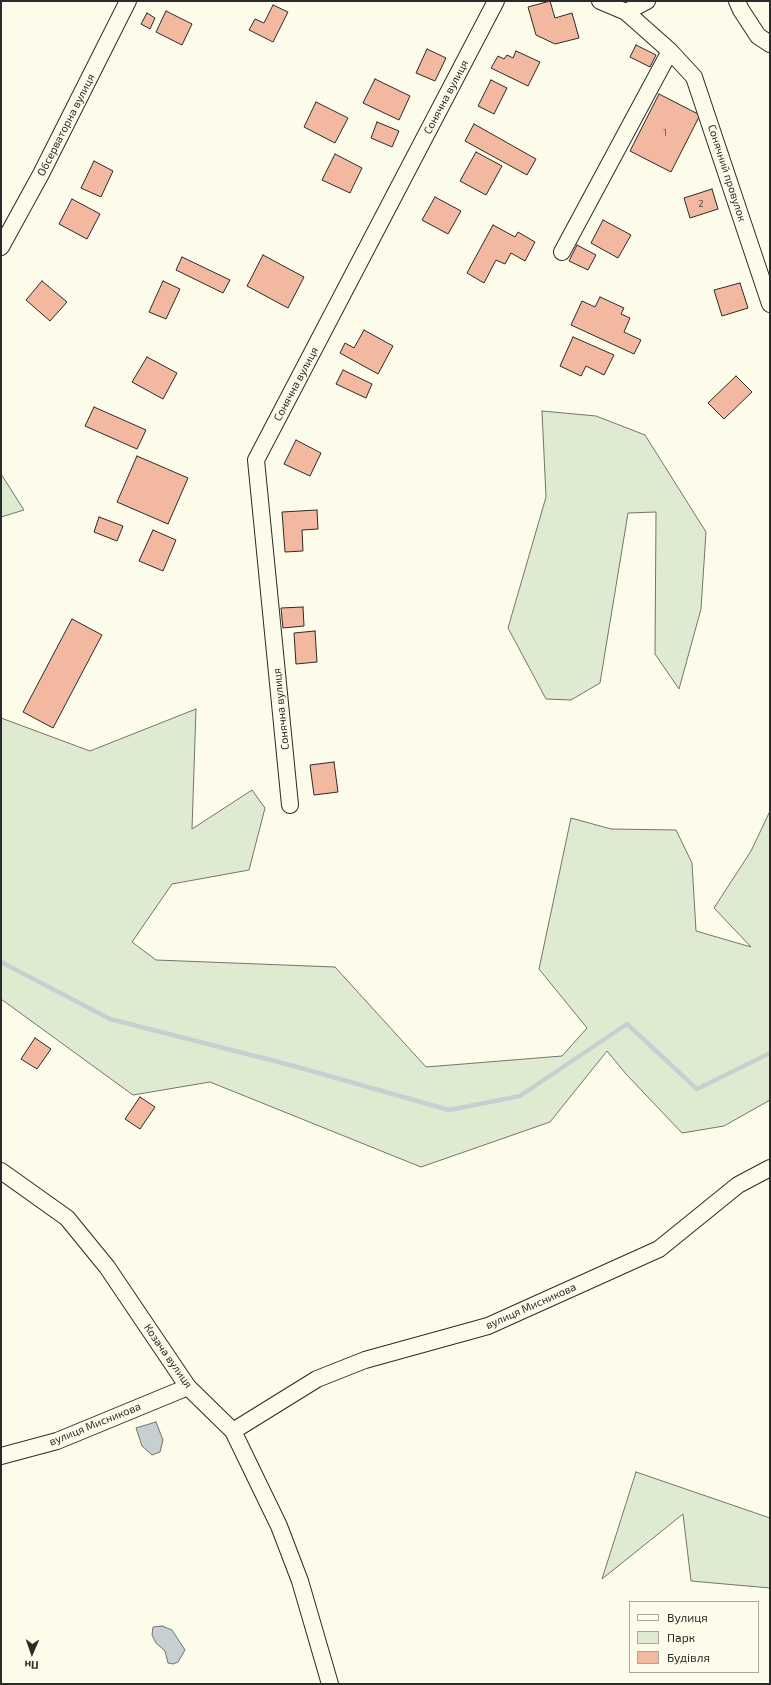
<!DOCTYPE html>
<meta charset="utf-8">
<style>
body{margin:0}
#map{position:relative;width:771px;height:1685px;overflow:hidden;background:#fdfbea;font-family:"Exo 2",sans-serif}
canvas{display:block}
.frame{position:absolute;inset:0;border:2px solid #2b2b2b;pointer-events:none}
.legend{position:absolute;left:629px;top:1601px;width:130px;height:72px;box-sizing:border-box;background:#fdfbea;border:1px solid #a9a89e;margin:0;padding:5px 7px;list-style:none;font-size:12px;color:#2b2b2b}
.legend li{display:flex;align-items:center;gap:8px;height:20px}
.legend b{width:20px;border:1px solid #a9a89e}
.north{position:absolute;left:12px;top:1633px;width:40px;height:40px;-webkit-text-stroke:3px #fdfbea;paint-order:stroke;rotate:182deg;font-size:11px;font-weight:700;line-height:16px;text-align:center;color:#2b2b2b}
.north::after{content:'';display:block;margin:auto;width:14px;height:18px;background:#2b2b2b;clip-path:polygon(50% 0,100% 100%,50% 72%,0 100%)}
</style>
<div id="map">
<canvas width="771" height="1685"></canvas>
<div class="frame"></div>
<ul class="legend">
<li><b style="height:5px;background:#fdfbea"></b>Вулиця</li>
<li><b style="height:11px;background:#deebd1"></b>Парк</li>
<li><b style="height:11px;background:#f2b8a0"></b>Будівля</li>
</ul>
<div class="north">Пн</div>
</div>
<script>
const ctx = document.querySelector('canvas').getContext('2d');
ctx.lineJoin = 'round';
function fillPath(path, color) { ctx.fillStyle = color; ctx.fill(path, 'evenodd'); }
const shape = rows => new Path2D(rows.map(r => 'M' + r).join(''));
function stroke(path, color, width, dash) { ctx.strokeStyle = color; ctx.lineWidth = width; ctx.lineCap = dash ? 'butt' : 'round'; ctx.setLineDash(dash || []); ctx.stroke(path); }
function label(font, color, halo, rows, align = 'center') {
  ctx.font = font + ' "Exo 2",sans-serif'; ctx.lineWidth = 3; ctx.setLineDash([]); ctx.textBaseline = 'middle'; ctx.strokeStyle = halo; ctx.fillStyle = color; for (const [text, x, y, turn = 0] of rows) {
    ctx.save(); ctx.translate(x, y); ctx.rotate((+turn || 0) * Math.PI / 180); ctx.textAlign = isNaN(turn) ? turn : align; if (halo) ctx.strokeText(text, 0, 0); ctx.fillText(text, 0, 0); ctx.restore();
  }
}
const green = shape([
 [542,411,596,416,645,435,706,532,701,609,679,689,655,654,656,512,628,513,600,683,571,700,546,699,508,628,546,497,542,411],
 [1,474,24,510,1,517,1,474],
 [196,709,192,829,252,790,265,808,249,870,172,884,132,942,156,960,335,967,426,1067,562,1056,587,1028,539,969,571,818,611,829,676,830,692,863,696,931,751,947,714,908,751,851,770,811,770,1100,724,1126,682,1133,626,1074,607,1051,550,1122,421,1167,210,1082,133,1095,1,999,1,718,90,751,196,709],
 [636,1472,770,1518,770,1588,691,1581,683,1514,602,1579,636,1472]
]);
const water = shape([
 [156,1422,163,1440,160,1452,152,1455,142,1446,136,1428,156,1422],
 [162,1626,172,1630,185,1650,178,1662,173,1664,168,1663,165,1651,156,1643,152,1635,153,1627,162,1626]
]);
const stream = shape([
 [1,962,110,1019,294,1066,449,1110,520,1096,627,1024,697,1089,770,1053]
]);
const building = shape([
 [550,1,555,18,572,13,579,38,555,44,536,35,528,7,550,1],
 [273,5,288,12,273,42,249,30,255,19,264,23,273,5],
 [166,11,192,24,182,45,156,32,166,11],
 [147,13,155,18,150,29,141,24,147,13],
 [636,45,656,55,650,67,630,57,636,45],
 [427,49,446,58,435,81,416,73,427,49],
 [516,51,540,62,528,86,491,68,498,56,504,59,507,55,513,58,516,51],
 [375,79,410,96,399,120,363,103,375,79],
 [491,80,507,88,494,114,478,106,491,80],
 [659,94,700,115,671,172,630,151,659,94],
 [316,102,348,118,335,143,304,127,316,102],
 [377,122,399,131,392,147,371,138,377,122],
 [474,124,536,159,527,175,465,141,474,124],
 [476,152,502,166,486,195,460,181,476,152],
 [335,154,362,168,350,193,322,180,335,154],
 [94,161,113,171,101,197,81,188,94,161],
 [712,189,718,209,690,218,684,198,712,189],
 [435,197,461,211,448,234,422,220,435,197],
 [72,199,100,214,87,239,59,224,72,199],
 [603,220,631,235,618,258,591,243,603,220],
 [493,225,515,237,518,232,535,242,525,261,511,253,505,264,496,260,484,283,467,273,493,225],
 [577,245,596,255,588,270,569,261,577,245],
 [263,255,304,277,288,308,247,286,263,255],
 [182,257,230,280,223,293,176,270,182,257],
 [42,281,67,302,50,321,26,300,42,281],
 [163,281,180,289,166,319,149,312,163,281],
 [740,283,748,308,722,316,714,290,740,283],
 [600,297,624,308,621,314,630,318,624,332,641,340,634,354,571,325,582,301,595,307,600,297],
 [364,330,393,346,378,374,340,353,345,343,354,348,364,330],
 [573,337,614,355,604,375,586,366,581,376,560,366,573,337],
 [147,357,177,373,163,399,132,382,147,357],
 [343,370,372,384,366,398,336,384,343,370],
 [736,376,752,392,724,419,708,403,736,376],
 [94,407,146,430,137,449,85,426,94,407],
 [296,440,321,453,310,476,284,464,296,440],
 [137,456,188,478,168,524,117,502,137,456],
 [317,510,318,529,302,530,303,551,285,552,282,512,317,510],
 [99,517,123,526,117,541,94,532,99,517],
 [153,530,176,540,163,571,139,561,153,530],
 [303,607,304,626,283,628,281,608,303,607],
 [72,619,102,635,53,728,23,712,72,619],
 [315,631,317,662,296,664,294,633,315,631],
 [334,762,338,792,314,795,310,765,334,762],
 [35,1038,51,1049,37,1069,21,1059,35,1038],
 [140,1097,155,1107,140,1129,125,1119,140,1097]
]);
const minor = shape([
 [600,1,626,12,670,51,694,77,770,304],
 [737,1,741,10,758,36,770,44],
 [626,12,647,1],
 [1,247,41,174,128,1],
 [562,252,670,51],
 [290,805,256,460,496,1],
 [1,1171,67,1218,107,1267,188,1387,233,1431,279,1526,300,1581,330,1684],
 [233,1431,317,1379,365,1360,488,1326,659,1249,738,1185,770,1168],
 [1,1456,57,1441,188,1387]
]);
const numberNames = [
 ["1",665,133],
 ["2",701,204]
];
const streetNames = [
 ["Сонячна вулиця",446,97,-62],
 ["Обсерваторна вулиця",66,125,-63],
 ["Сонячний провулок",727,173,72],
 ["Сонячна вулиця",296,384,-62],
 ["Сонячна вулиця",281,709,-96],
 ["вулиця Мисникова",531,1306,-24],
 ["Козача вулиця",168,1356,55],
 ["вулиця Мисникова",95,1424,-22]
];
fillPath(green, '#deebd1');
stroke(green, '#74746e', 1);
fillPath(water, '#c7d0d0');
stroke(water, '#74746e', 1);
stroke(stream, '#c7d0d0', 4.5);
fillPath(building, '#f2b8a0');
stroke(building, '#2b2b2b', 1);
stroke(minor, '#2b2b2b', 18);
stroke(minor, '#fdfbea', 16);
label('9px', '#5d4e48', null, numberNames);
label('11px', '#2b2b2b', '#fdfbea', streetNames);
</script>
